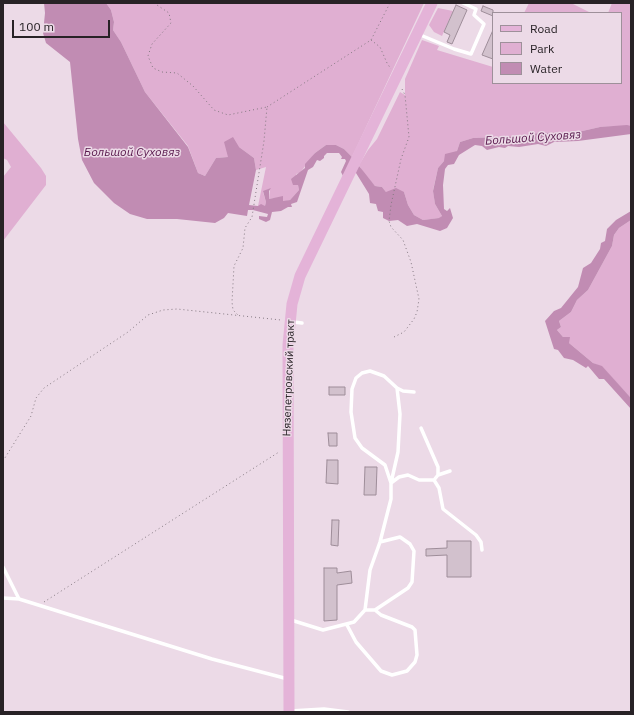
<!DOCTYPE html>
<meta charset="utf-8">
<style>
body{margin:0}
#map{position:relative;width:634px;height:715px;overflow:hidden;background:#ecdae7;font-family:"IBM Plex Sans",sans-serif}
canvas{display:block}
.frame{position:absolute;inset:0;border:4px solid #282226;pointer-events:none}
.legend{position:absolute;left:492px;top:12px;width:130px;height:72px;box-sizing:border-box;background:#ecdae7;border:1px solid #9e909a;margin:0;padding:5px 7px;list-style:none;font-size:12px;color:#282226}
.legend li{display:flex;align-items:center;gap:8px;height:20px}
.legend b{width:20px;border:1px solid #9e909a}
.scale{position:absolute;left:12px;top:20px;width:98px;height:18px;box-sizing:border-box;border:2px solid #282226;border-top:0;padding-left:5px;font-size:12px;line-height:14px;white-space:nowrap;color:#282226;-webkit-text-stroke:3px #ecdae7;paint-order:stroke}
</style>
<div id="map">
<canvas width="634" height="715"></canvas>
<div class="frame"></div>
<ul class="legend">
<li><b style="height:5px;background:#e4b3d8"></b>Road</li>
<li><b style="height:11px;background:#e0afd2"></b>Park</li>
<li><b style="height:11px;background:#c18cb3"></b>Water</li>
</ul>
<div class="scale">100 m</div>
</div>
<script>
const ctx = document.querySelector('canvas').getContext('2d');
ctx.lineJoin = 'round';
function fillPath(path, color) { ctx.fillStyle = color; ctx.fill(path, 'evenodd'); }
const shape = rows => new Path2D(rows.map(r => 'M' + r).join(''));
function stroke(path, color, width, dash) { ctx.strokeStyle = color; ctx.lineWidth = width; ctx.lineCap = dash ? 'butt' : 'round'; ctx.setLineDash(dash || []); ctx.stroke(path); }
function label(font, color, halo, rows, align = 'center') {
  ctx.font = font + ' "IBM Plex Sans",sans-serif'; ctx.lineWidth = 3; ctx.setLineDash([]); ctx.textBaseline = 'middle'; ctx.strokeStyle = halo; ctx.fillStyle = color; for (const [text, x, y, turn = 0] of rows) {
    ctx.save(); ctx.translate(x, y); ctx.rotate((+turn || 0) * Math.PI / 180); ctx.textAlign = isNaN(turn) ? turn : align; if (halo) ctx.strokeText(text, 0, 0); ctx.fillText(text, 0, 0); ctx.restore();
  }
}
const green = shape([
 [106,3,424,3,352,157,344,149,336,145,326,145,315,153,300,173,296,174,299,190,290,200,283,202,283,197,269,199,270,189,263,192,266,202,265,206,258,206,266,167,256,170,254,158,239,147,228,157,216,158,205,176,198,173,188,146,145,92,121,42,113,30,114,22,111,10],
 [529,3,571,3,591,13,524,13],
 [612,3,631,3,631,126,600,127,578,132,538,133,524,136,473,138,460,142,457,151,444,161,438,168,433,190,435,204,442,216,440,218,423,220,414,215,408,205,404,192,386,192,382,187,375,186,364,174,359,165,368,150,377,139,400,92,405,95,405,79,422,40,439,46,437,50,493,67,493,83,621,83,621,13,608,13],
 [438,8,453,11,442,36,434,32,429,25],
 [3,122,41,168,46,176,46,185,3,241,3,177,11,167,7,160,3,158],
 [631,220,631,398,602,367,593,363,569,343,569,337,563,337,557,330,561,327,559,321,571,312,577,300,588,290,612,246,614,235,619,228]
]);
const water = shape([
 [44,3,106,3,111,10,114,22,113,30,121,42,145,92,188,147,198,173,205,176,216,158,228,157,224,142,233,137,239,147,254,158,256,170,249,205,258,206,261,204,265,206,266,202,263,191,271,188,269,191,269,199,283,196,283,201,290,200,299,190,298,185,293,185,291,179,305,168,305,164,315,153,326,145,336,145,344,149,352,157,375,186,382,187,386,192,396,188,404,192,408,205,414,215,423,220,439,218,442,216,435,204,433,191,438,168,444,161,445,154,457,151,460,142,473,138,524,136,538,133,578,132,600,127,627,125,631,126,631,134,578,141,554,142,546,146,538,144,519,147,508,146,505,148,499,147,487,150,482,146,475,145,459,155,454,164,448,165,445,169,443,185,444,209,447,211,450,208,453,218,447,228,440,231,417,224,407,226,398,220,389,221,383,218,383,212,378,211,376,204,370,203,369,194,356,173,347,171,343,176,341,172,346,161,345,159,341,159,342,157,339,153,327,153,324,156,324,158,320,161,317,160,313,167,308,170,297,202,291,204,292,207,288,207,281,211,272,212,270,220,266,222,259,219,259,216,267,217,268,214,253,210,248,210,247,216,228,213,224,218,215,223,177,219,147,219,130,214,114,203,94,183,82,160,78,139,70,62,46,43,43,33,45,13],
 [631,211,631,220,619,228,614,235,612,246,588,290,577,300,571,312,559,321,561,327,557,330,563,337,570,337,569,343,593,363,602,366,631,398,631,409,604,379,599,379,588,366,586,368,573,360,564,358,558,350,554,349,545,321,554,311,561,308,578,287,583,268,591,263,600,249,601,243,605,241,607,229,616,220]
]);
const building = shape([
 [456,5,467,10,452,44,447,42,450,35,444,32,456,5],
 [483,6,493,10,493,16,481,11,483,6],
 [493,30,493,59,482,55,493,30],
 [329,387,345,387,345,395,329,395,329,387],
 [328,433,337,433,337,446,329,446,328,433],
 [327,460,338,460,338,484,326,483,327,460],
 [365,467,377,467,376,495,364,495,365,467],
 [332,520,339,520,338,546,331,545,332,520],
 [447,541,471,541,471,577,447,577,447,555,426,556,426,549,447,548,447,541],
 [324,568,337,568,337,573,351,571,352,583,337,585,337,620,324,621,324,568]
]);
const path = shape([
 [154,3,169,13,171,23,152,44,148,56,153,68,162,72,177,73,193,86,214,110,228,115,267,107,264,141,252,217,245,228,243,248,234,266,232,302,233,310,238,315],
 [371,40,380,47,387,63,391,69],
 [267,107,371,40,390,3],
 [394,337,404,332,414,319,417,312,419,299,411,262,403,240,391,227,389,221,391,205,401,159,409,137,405,95,401,87],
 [3,461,31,416,36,398,44,388,128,332,148,315,163,310,177,309,281,320],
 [44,602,279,452]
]);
const lane = shape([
 [418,34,454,49,471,54,484,24,474,15,476,9,463,3],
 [293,322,302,323],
 [414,392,403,391,397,388,384,376,370,371,362,373,356,378,352,389,351,412,355,438,362,448,385,465,391,483,399,477,408,475,419,480,434,480,438,475,438,467,421,428],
 [438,475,450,471],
 [434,480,439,488,443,509,476,535,481,542,482,550],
 [3,567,19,599],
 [3,598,19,599,212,659,288,679],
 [365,610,375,610,408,588,412,582,414,551,410,544,400,537,380,542],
 [291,620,323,630,354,622,365,610,370,570,380,542,391,499,391,483,398,452,400,414,397,388],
 [347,625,356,642,381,671,392,675,407,671,415,662,417,655,415,630,412,627,381,615,375,610],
 [290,711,324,709,348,712]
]);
const primary = shape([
 [289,712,288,345,292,304,300,276,432,3]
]);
const streetNames = [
 ["Нязепетровский тракт",289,378,-88]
];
const waterNames = [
 ["Большой Суховяз",533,138,-4],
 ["Большой Суховяз",132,153]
];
fillPath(green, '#e0afd2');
fillPath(water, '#c18cb3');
fillPath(building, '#d2c1cd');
stroke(building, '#9e8d99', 1);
stroke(path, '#847981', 1, [1, 3]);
stroke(lane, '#fff', 3.5);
stroke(primary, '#e4b3d8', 11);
label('11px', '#282226', '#ecdae7', streetNames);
label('italic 12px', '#57174b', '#ecdae7', waterNames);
</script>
